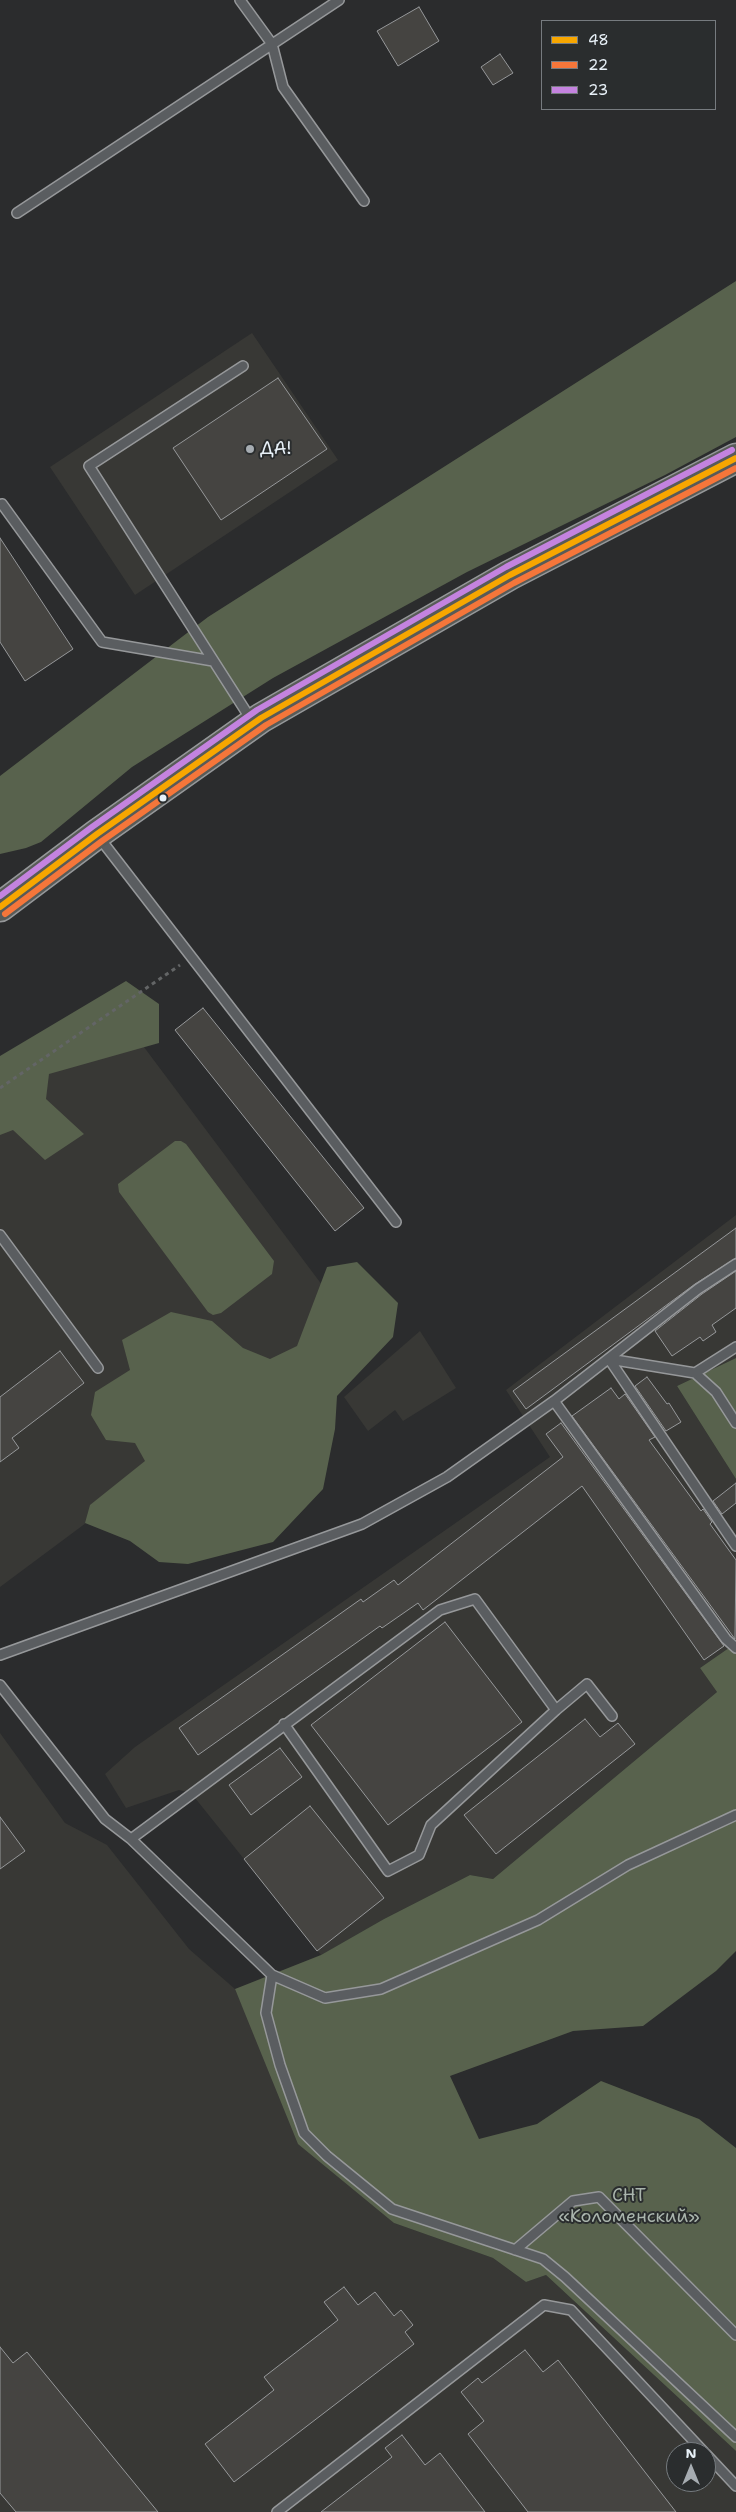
<!DOCTYPE html>
<meta charset="utf-8">
<style>
body{margin:0}
#map{position:relative;width:736px;height:2512px;overflow:hidden;background:#2b2c2d;font-family:"Shantell Sans",sans-serif}
canvas{display:block}
.legend{position:absolute;left:541px;top:20px;width:175px;height:90px;box-sizing:border-box;background:#2a2d2e;border:1px solid #767b7f;margin:0;padding:6px 9px;list-style:none;font-size:15px;color:#e8f1f8}
.legend li{display:flex;align-items:center;gap:10px;height:25px}
.legend b{width:25px;border:1px solid #767b7f}
.north{position:absolute;left:666px;top:2442px;width:50px;height:50px;box-sizing:border-box;background:#2a2d2e;border:1px solid #767b7f;border-radius:50%;rotate:0deg;font-size:14px;font-weight:700;line-height:20px;text-align:center;color:#e8f1f8}
.north::after{content:'';display:block;margin:auto;width:18px;height:22px;background:#a6acb1;clip-path:polygon(50% 0,100% 100%,50% 72%,0 100%)}
</style>
<div id="map">
<canvas width="736" height="2512"></canvas>
<ul class="legend">
<li><b style="height:6px;background:#f7a600"></b>48</li>
<li><b style="height:6px;background:#f5763a"></b>22</li>
<li><b style="height:6px;background:#c483df"></b>23</li>
</ul>
<div class="north">N</div>
</div>
<script>
const ctx = document.querySelector('canvas').getContext('2d');
ctx.lineJoin = 'round';
function fillPath(path, color) { ctx.fillStyle = color; ctx.fill(path, 'evenodd'); }
const shape = rows => new Path2D(rows.map(r => 'M' + r).join(''));
function stroke(path, color, width, dash) { ctx.strokeStyle = color; ctx.lineWidth = width; ctx.lineCap = dash ? 'butt' : 'round'; ctx.setLineDash(dash || []); ctx.stroke(path); }
function label(font, color, halo, rows, align = 'center') {
  ctx.font = font + ' "Shantell Sans",sans-serif'; ctx.lineWidth = 4; ctx.setLineDash([]); ctx.textBaseline = 'middle'; ctx.strokeStyle = halo; ctx.fillStyle = color; for (const [text, x, y, turn = 0] of rows) {
    ctx.save(); ctx.translate(x, y); ctx.rotate((+turn || 0) * Math.PI / 180); ctx.textAlign = isNaN(turn) ? turn : align; if (halo) ctx.strokeText(text, 0, 0); ctx.fillText(text, 0, 0); ctx.restore();
  }
}
const built = shape([
 [252,333,338,460,135,595,50,467],
 [123,1019,352,1325,0,1587,0,1110],
 [736,1215,736,1358,677,1386,736,1479,736,1643,700,1668,717,1692,493,1879,470,1875,384,1919,321,1955,191,1793,179,1790,126,1808,105,1774,135,1747,550,1457,506,1390],
 [420,1331,456,1388,403,1421,395,1410,368,1431,344,1397],
 [0,1733,65,1823,107,1845,189,1949,235,1989,263,2053,394,2223,493,2258,526,2282,546,2275,736,2451,736,2512,0,2512],
 [676,2452,706,2452,706,2482,676,2482]
]);
const green = shape([
 [736,281,736,437,665,475,467,572,273,678,132,767,41,842,26,848,0,854,0,776,208,617],
 [126,981,159,1004,159,1043,49,1074,46,1099,84,1134,45,1160,13,1130,0,1135,0,1056],
 [175,1141,181,1141,186,1144,274,1261,272,1274,221,1313,213,1315,208,1312,119,1192,118,1184],
 [357,1262,398,1303,393,1337,337,1396,335,1429,323,1489,273,1542,188,1564,159,1562,130,1541,85,1523,90,1505,145,1461,135,1443,106,1440,91,1415,95,1392,130,1370,122,1340,171,1312,212,1321,243,1348,270,1359,297,1346,327,1267],
 [736,1358,736,1479,677,1386],
 [736,1643,736,1951,716,1971,643,2026,573,2031,450,2076,479,2139,537,2124,601,2081,699,2119,736,2148,736,2451,546,2275,526,2282,493,2258,394,2223,298,2144,235,1989,321,1955,384,1919,470,1875,493,1879,717,1692,700,1668]
]);
const building = shape([
 [419,7,439,41,398,66,377,31,419,7],
 [500,54,513,73,493,85,481,67,500,54],
 [278,378,327,449,221,520,173,448,278,378],
 [0,538,73,649,25,681,0,642,0,538],
 [203,1008,364,1208,335,1231,175,1030,203,1008],
 [736,1228,736,1258,695,1284,526,1409,513,1391,736,1228],
 [736,1271,736,1308,712,1325,716,1332,703,1341,700,1337,672,1356,655,1331,702,1294,736,1271],
 [60,1351,84,1383,12,1438,19,1448,0,1462,0,1397,60,1351],
 [647,1377,667,1404,669,1403,681,1422,666,1431,635,1386,647,1377],
 [611,1388,619,1399,625,1394,655,1437,649,1440,701,1511,703,1509,712,1522,710,1524,736,1560,735,1639,572,1416,611,1388],
 [561,1423,724,1646,704,1660,582,1486,423,1610,418,1603,382,1628,380,1626,198,1755,179,1728,361,1599,363,1602,394,1580,398,1585,563,1457,546,1434,561,1423],
 [736,1483,736,1503,722,1514,713,1501,736,1483],
 [445,1622,522,1722,388,1825,311,1725,445,1622],
 [585,1719,600,1737,618,1723,635,1744,496,1854,464,1815,585,1719],
 [280,1748,302,1777,251,1815,229,1785,280,1748],
 [310,1806,384,1898,317,1951,244,1859,310,1806],
 [0,1817,25,1851,0,1869,0,1817],
 [344,2287,358,2305,375,2292,394,2316,401,2310,413,2325,405,2332,414,2344,234,2482,205,2444,274,2390,264,2377,338,2320,324,2302,344,2287],
 [0,2347,13,2363,27,2352,158,2512,16,2512,0,2493,0,2347],
 [525,2350,543,2372,558,2360,676,2512,528,2512,468,2434,484,2421,461,2392,478,2378,482,2383,525,2350],
 [402,2435,425,2465,440,2453,485,2512,321,2512,392,2457,385,2448,402,2435]
]);
const path = shape([
 [0,1088,180,965]
]);
const lane = shape([
 [240,0,272,44,283,87,364,201],
 [17,213,339,0],
 [243,366,89,466,252,721],
 [2,504,102,642,213,661],
 [98,836,396,1222],
 [0,1235,98,1368],
 [609,1359,736,1546],
 [609,1359,695,1373,736,1347],
 [695,1373,716,1392,736,1423],
 [554,1401,726,1639,736,1648],
 [0,1655,362,1524,447,1477,554,1401,698,1289,736,1264],
 [0,1685,105,1819,131,1839,440,1610,475,1599,556,1710,587,1684,612,1716],
 [284,1724,388,1871,419,1855,431,1825,556,1710],
 [131,1839,272,1975,325,1998,381,1989,538,1920,628,1865,736,1815],
 [272,1975,266,2013,280,2065,304,2133,327,2156,392,2209,543,2259,565,2277,736,2437],
 [515,2250,573,2201,599,2197,736,2335],
 [706,2454,736,2486],
 [277,2512,544,2305,571,2310,704,2452]
]);
const primary = shape([
 [0,907,97,834,261,718,510,575,736,458]
]);
const bus1 = shape([
 [0,907,97,834,261,718,510,575,736,458]
]);
const bus2 = shape([
 [5,914,102,841,266,725,514,583,736,468]
]);
const bus3 = shape([
 [0,896,92,827,257,710,506,567,732,450]
]);
const markers = [
 [250,449,5,"#a6acb1"],
 [163,798,4.5,"#e8f1f8"]
];
const poiNames = [
 ["ДА!",260,449]
];
const parkNames = [
 ["СНТ",629,2196],
 ["«Коломенский»",629,2217]
];
fillPath(built, '#383835');
fillPath(green, '#58624d');
fillPath(building, '#454441');
stroke(building, '#96989a', 1);
stroke(lane, '#96989a', 12);
stroke(primary, '#96989a', 31);
stroke(path, '#636566', 3, [4, 4]);
stroke(lane, '#5a5d60', 9);
stroke(primary, '#585b58', 28);
stroke(bus1, '#f7a600', 6);
stroke(bus2, '#f5763a', 6);
stroke(bus3, '#c483df', 6);
for (const [x, y, r, color] of markers) { const dot = new Path2D(); dot.arc(x, y, r, 0, 2 * Math.PI); ctx.fillStyle = color; ctx.fill(dot); stroke(dot, '#2a2d2e', 2); }
label('18px', '#e8f1f8', '#2a2d2e', poiNames, 'left');
label('18px', '#aab5ad', '#2a2d2e', parkNames);
</script>
